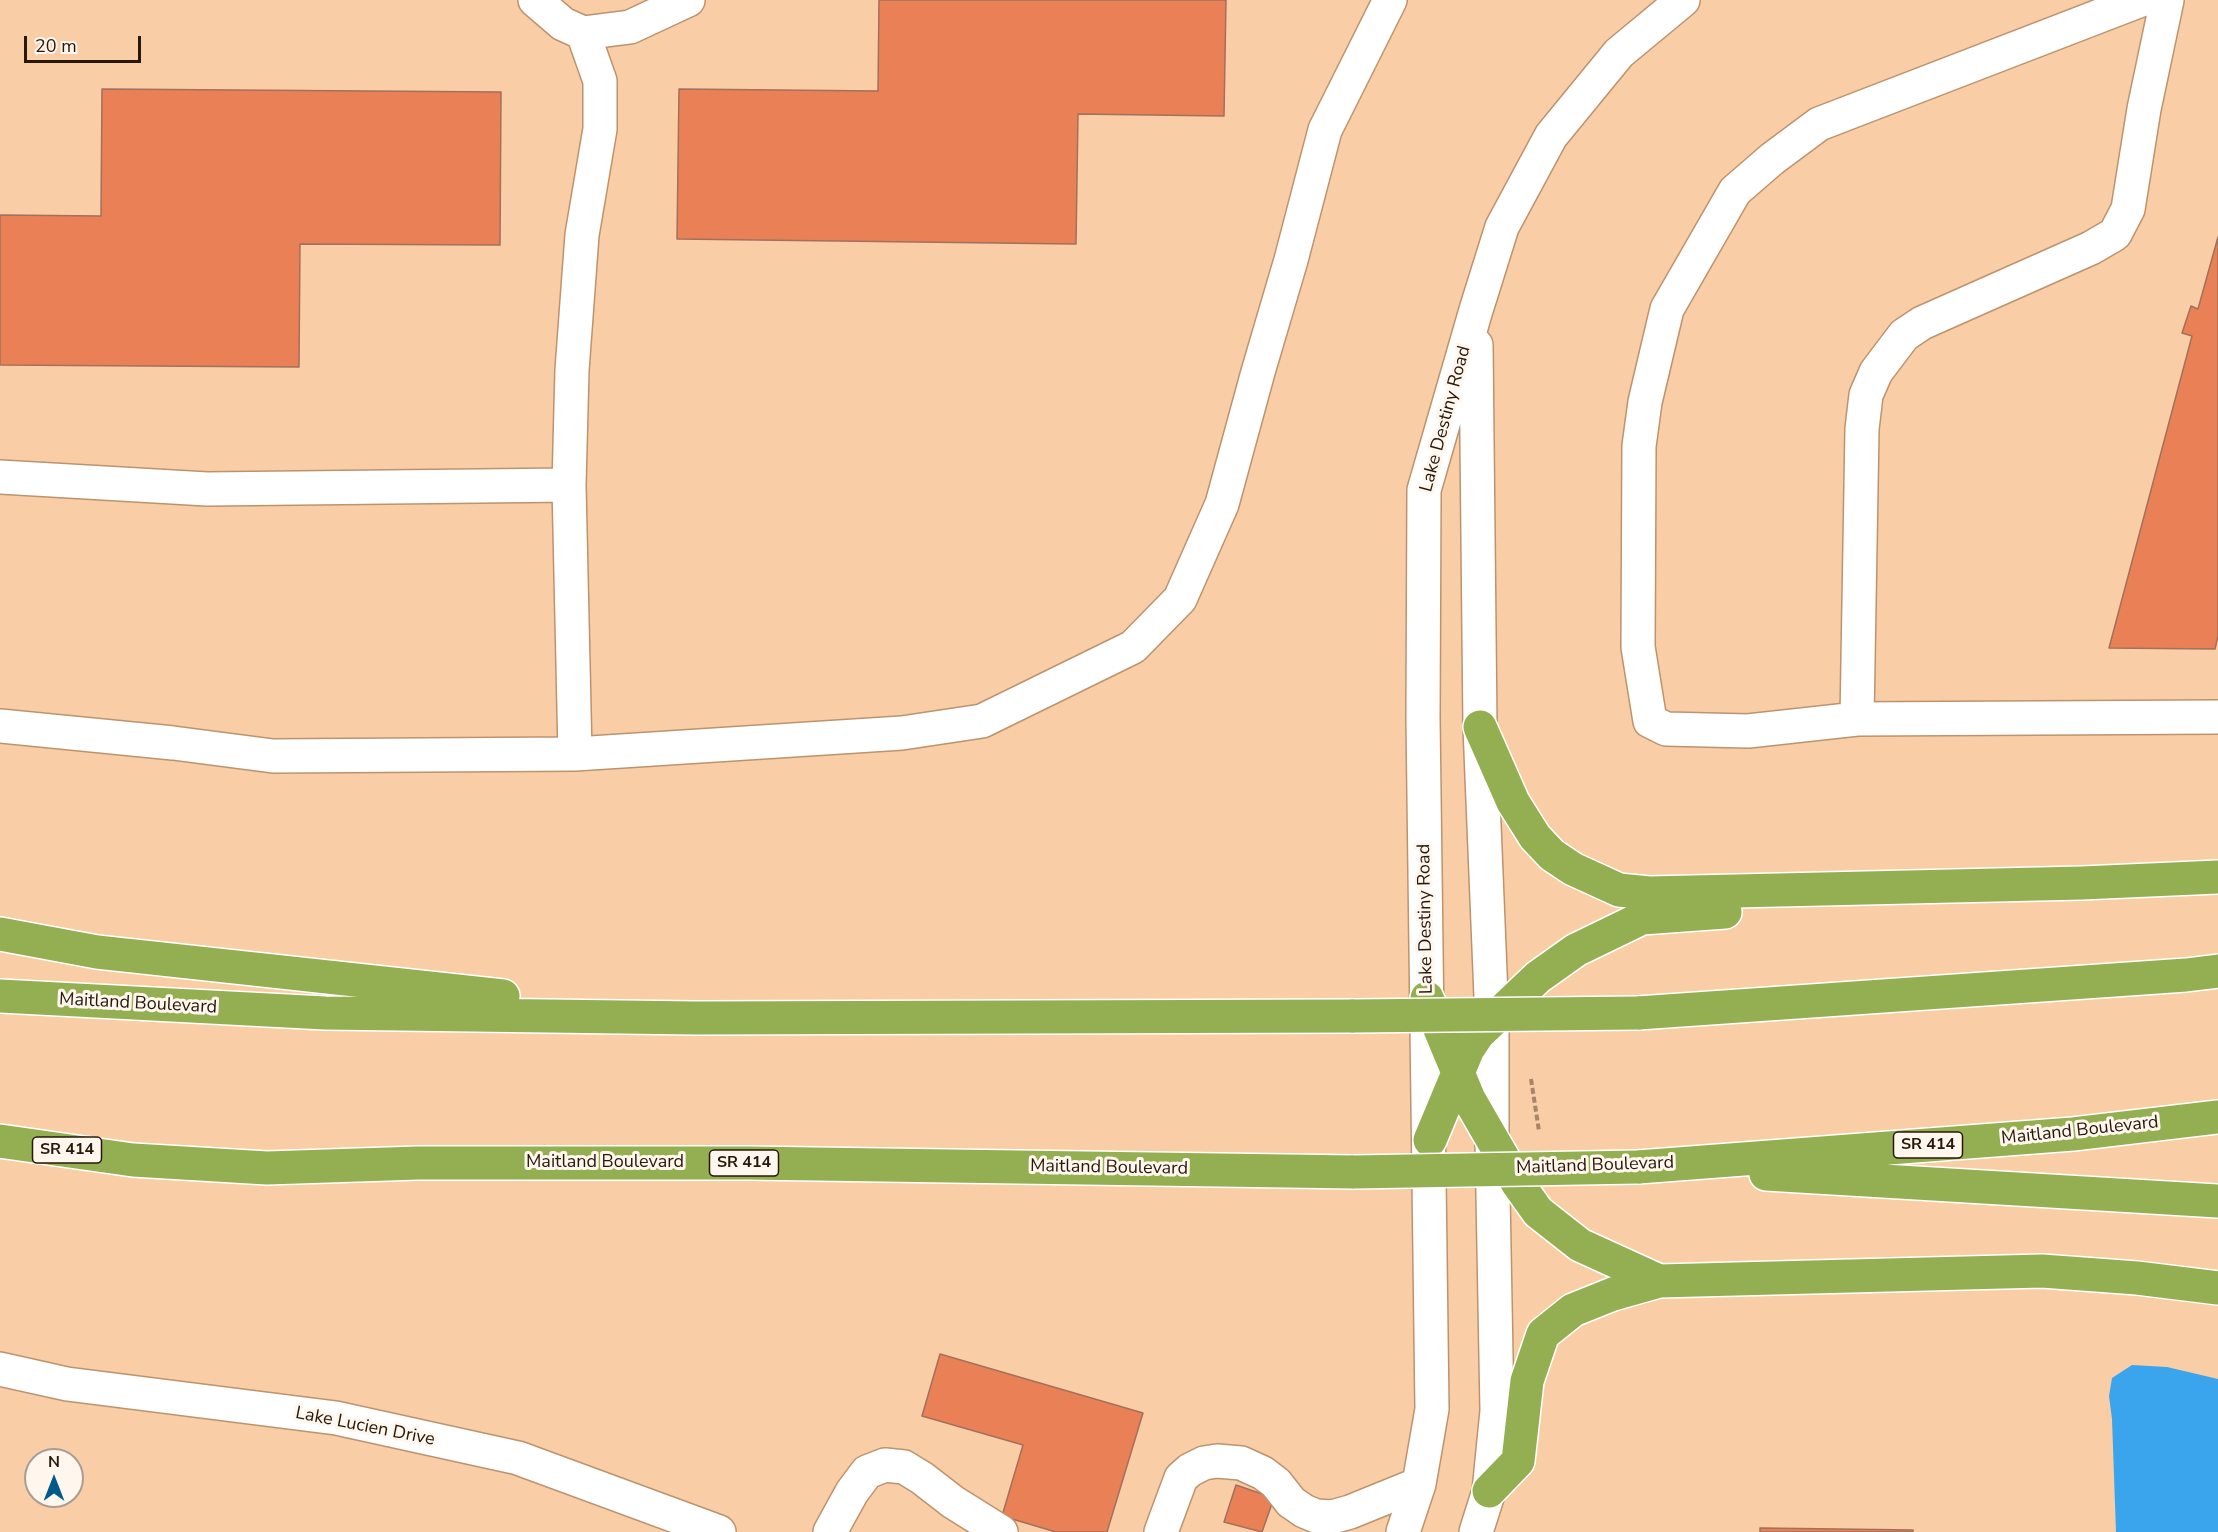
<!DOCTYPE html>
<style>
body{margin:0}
#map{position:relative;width:2218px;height:1532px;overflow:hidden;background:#f9cda6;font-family:"Nunito Sans",sans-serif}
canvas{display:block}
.north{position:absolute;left:24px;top:1448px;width:60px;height:60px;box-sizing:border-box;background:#fff6ee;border:2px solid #a99d92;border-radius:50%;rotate:0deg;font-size:16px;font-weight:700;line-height:24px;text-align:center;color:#281809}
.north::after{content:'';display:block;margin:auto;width:21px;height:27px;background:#005b8c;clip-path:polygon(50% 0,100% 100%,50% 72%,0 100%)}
.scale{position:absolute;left:24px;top:36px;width:117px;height:27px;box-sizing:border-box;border:3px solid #281809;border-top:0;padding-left:8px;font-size:18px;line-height:21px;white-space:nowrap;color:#281809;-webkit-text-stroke:4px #fff6ee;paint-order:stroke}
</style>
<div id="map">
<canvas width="2218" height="1532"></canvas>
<div class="north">N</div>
<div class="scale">20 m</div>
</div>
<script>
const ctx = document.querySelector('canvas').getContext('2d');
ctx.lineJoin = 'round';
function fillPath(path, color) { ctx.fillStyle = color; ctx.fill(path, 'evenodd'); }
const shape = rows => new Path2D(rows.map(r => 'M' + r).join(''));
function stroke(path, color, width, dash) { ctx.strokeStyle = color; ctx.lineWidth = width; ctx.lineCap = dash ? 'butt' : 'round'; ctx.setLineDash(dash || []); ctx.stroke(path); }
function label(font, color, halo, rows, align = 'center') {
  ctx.font = font + ' "Nunito Sans",sans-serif'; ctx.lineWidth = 6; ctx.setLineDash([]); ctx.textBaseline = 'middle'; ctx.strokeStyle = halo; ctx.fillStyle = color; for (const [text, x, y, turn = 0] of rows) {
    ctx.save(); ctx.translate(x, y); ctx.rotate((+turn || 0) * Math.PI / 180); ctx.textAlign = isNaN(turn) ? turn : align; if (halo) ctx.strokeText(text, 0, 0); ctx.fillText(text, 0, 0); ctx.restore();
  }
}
const water = shape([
 [2132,1365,2167,1367,2218,1379,2218,1532,2116,1532,2112,1419,2109,1396,2112,1378]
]);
const building = shape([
 [879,0,1226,0,1224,116,1078,114,1076,244,677,239,679,89,878,91,879,0],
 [102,89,501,92,500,245,300,244,299,367,0,365,0,215,101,216,102,89],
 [2218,237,2218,636,2215,649,2109,648,2192,336,2182,333,2191,306,2198,309,2218,237],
 [940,1354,1143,1413,1107,1532,1056,1532,1002,1516,1023,1445,922,1416,940,1354],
 [1236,1485,1274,1498,1262,1532,1224,1522,1236,1485],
 [1760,1528,1913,1530,1913,1532,1760,1532,1760,1528]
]);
const path = shape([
 [1531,1079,1539,1131]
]);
const minor = shape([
 [535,0,563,24,583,33,630,27,688,0],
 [2141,0,1819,124,1772,159,1735,191,1667,309,1645,402,1639,446,1638,647,1650,721,1666,729,1748,731,1857,719,2218,717],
 [1476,345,1480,727,1492,1021,1492,1140,1497,1411,1489,1491,1476,1532],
 [0,477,207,489,569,485,572,370,582,235,600,129,600,81,583,33],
 [569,485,575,754],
 [1857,719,1862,429,1866,395,1876,372,1904,335,1922,323,2091,248,2115,234,2128,209,2144,109,2167,0],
 [0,726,173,743,273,756,575,754,902,733,982,721,1133,647,1180,599,1222,504,1258,372,1291,260,1325,130,1390,0],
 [0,1369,67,1384,336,1418,518,1458,719,1532],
 [830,1532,852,1492,867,1472,885,1465,904,1467,922,1478,953,1502,1001,1532],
 [1161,1532,1181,1478,1190,1470,1204,1463,1217,1461,1241,1463,1263,1473,1276,1483,1291,1502,1304,1511,1316,1516,1332,1517,1350,1512,1419,1484],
 [1403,1532,1419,1484,1432,1409,1423,718,1424,490,1476,310,1502,227,1551,136,1619,53,1683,0]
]);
const highway = shape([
 [1480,727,1513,802,1535,837,1552,855,1573,869,1619,890,1649,893,2082,883,2218,877],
 [0,934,97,952,503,996],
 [0,996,325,1013,696,1018,1354,1016],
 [1427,998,1469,1099,1518,1184,1538,1212,1580,1245,1659,1281],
 [1638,1013,2186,975,2218,971],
 [1430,1140,1468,1049,1478,1034,1538,977,1576,950,1642,918,1725,912],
 [0,1141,133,1160,267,1168,418,1163,748,1163,1354,1172],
 [1638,1167,2073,1134,2218,1117],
 [1766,1174,2218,1201],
 [1489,1491,1518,1461,1527,1381,1543,1334,1573,1310,1613,1294,1659,1281,2042,1271,2137,1278,2218,1288]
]);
const highwayBridge = shape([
 [1354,1016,1638,1013],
 [1354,1172,1638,1167]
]);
const shields = [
 [1928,1145,69],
 [67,1150,69],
 [744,1163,69]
];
const shieldNames = [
 ["SR 414",1928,1145],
 ["SR 414",67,1150],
 ["SR 414",744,1163]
];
const streetNames = [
 ["Lake Destiny Road",1446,419,-75],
 ["Lake Destiny Road",1426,919,-91],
 ["Maitland Boulevard",138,1004,3],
 ["Maitland Boulevard",2080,1131,-6],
 ["Maitland Boulevard",605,1163],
 ["Maitland Boulevard",1595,1166,-2],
 ["Maitland Boulevard",1109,1168,1],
 ["Lake Lucien Drive",365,1427,11]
];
fillPath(water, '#3aa5ec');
fillPath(building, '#ea8156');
stroke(building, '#a2705c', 1.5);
stroke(minor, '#bd936e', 36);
stroke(highway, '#fff', 36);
stroke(path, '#a78668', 4, [6, 3]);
stroke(minor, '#fff', 33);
stroke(highway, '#94ae52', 33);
stroke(highwayBridge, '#fff', 36, []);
stroke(highwayBridge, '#94ae52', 33);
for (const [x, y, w] of shields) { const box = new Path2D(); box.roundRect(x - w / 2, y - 13, w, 26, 4.5); ctx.fillStyle = '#fff6ee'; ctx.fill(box); stroke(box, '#281809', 1.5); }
label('bold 16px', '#281809', null, shieldNames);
label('18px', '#281809', '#fff6ee', streetNames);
</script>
